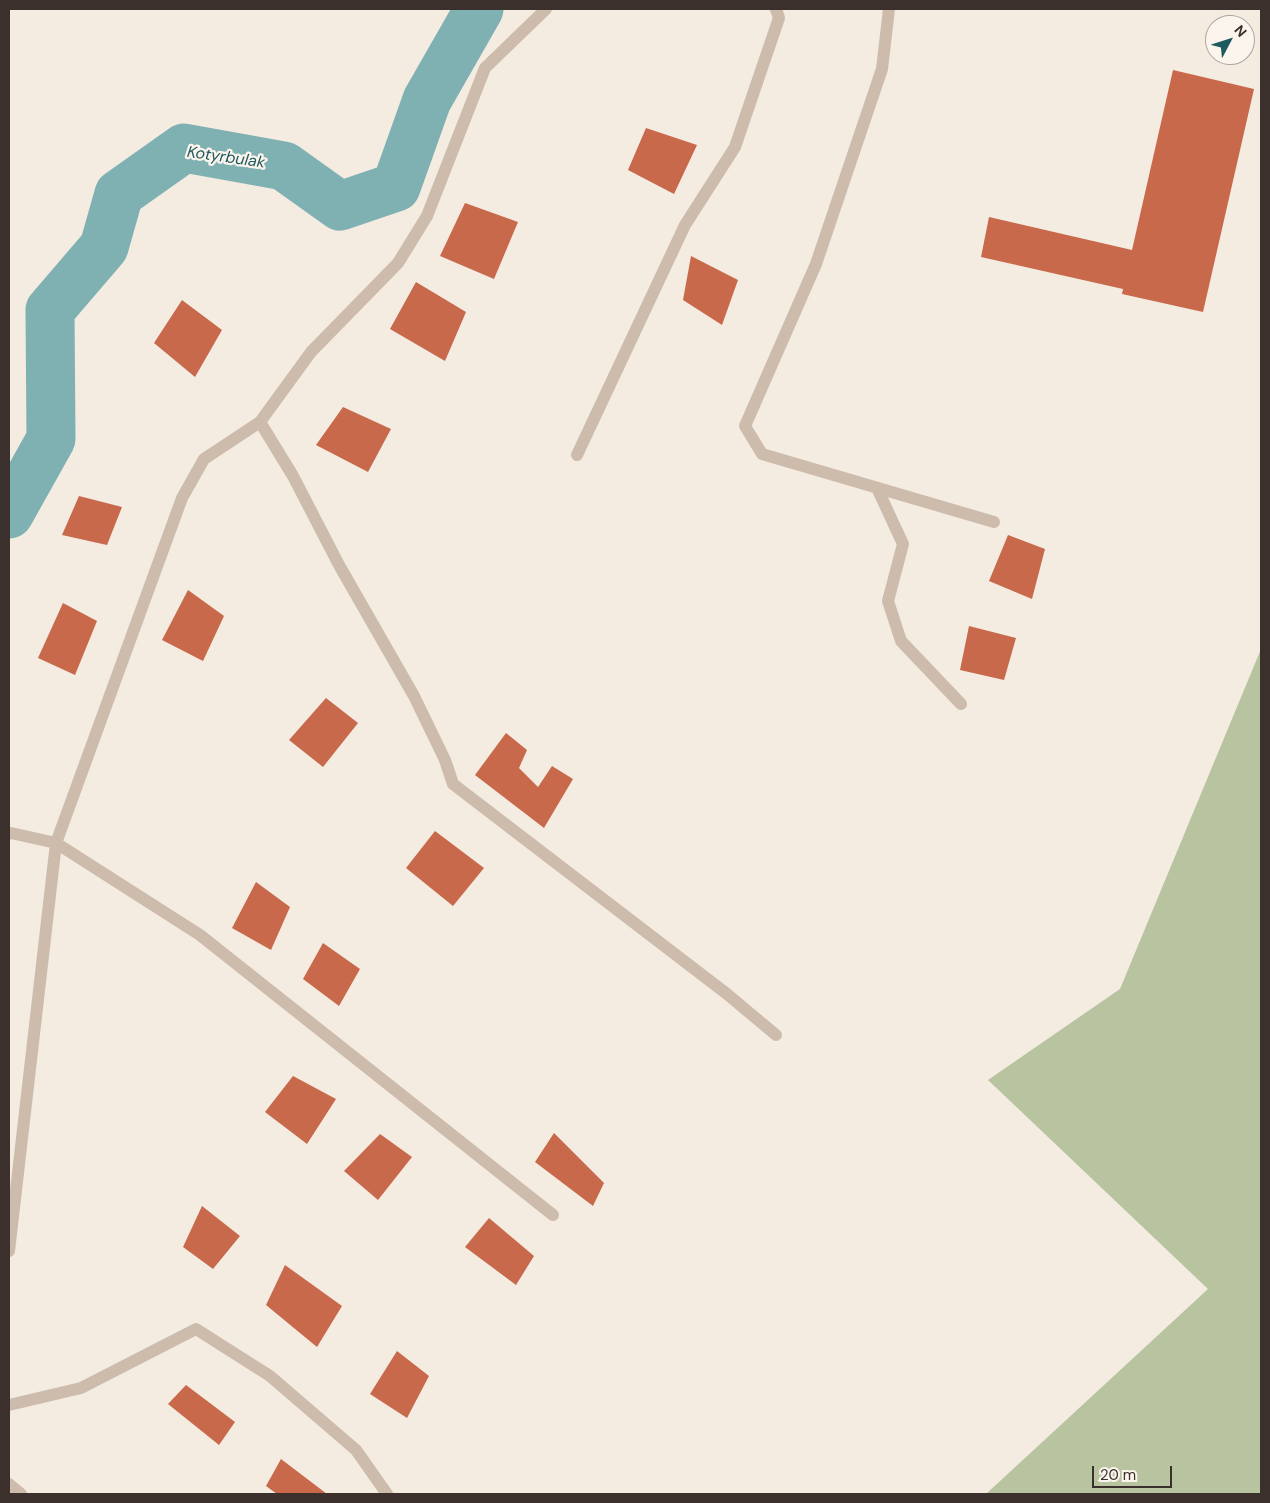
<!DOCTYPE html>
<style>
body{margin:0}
#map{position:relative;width:1270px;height:1503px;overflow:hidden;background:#f4ebe1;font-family:"DM Sans",sans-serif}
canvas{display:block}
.frame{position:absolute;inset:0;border:10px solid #3b302b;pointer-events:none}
.north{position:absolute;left:1205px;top:15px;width:50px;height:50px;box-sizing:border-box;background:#fbf5ee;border:1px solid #aea6a0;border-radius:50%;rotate:50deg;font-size:14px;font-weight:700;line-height:20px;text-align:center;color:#3b302b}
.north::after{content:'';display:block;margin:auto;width:18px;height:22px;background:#1f5a5e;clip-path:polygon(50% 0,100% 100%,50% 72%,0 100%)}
.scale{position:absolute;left:1092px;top:1466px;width:80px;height:22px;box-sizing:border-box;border:2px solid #3b302b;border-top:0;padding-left:6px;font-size:15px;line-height:18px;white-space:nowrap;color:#3b302b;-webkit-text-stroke:4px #fbf5ee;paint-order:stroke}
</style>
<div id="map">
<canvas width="1270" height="1503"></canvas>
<div class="frame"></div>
<div class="north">N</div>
<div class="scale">20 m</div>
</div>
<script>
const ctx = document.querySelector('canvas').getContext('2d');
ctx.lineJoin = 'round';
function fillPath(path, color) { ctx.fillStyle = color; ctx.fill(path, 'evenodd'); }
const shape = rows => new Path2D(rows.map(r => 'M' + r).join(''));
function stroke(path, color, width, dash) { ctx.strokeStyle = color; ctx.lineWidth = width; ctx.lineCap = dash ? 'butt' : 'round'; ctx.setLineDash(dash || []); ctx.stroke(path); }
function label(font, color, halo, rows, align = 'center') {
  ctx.font = font + ' "DM Sans",sans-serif'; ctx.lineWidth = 4.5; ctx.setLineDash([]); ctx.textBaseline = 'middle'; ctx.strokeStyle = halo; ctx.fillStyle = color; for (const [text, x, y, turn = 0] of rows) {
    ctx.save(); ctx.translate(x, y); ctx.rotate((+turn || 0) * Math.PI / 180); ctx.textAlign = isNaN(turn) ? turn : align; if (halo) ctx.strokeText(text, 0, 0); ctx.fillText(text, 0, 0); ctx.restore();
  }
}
const green = shape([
 [1261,649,1261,1494,986,1494,1208,1289,988,1080,1120,989]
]);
const river = shape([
 [9,514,51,439,50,310,104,247,119,194,184,148,284,166,340,206,396,187,427,100,479,9]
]);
const building = shape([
 [1173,70,1254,89,1203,312,1122,294,1123,289,981,257,989,217,1132,250],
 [646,128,697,145,674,194,628,170],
 [465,203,518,222,494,279,440,256],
 [691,256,738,280,722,325,683,300],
 [416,282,466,312,445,361,390,329],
 [182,300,222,330,195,377,154,343],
 [343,407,391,429,368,472,316,445],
 [79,496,122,507,107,545,62,535],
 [1008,535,1045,549,1032,599,989,581],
 [188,590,224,616,203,661,162,640],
 [63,603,97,621,75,675,38,658],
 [969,626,1016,638,1004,680,960,670],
 [326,698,358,723,323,767,289,740],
 [506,733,527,750,519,768,538,787,552,766,573,779,544,828,475,775],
 [435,831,484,868,453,906,406,868],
 [256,882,290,907,271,950,232,928],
 [323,943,360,969,339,1006,303,979],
 [293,1076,336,1099,307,1144,265,1112],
 [554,1133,604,1183,593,1206,535,1162],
 [380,1134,412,1157,378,1200,344,1171],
 [202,1206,240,1236,213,1269,183,1247],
 [489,1218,534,1256,516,1285,465,1247],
 [285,1265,342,1306,317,1347,266,1305],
 [397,1351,429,1376,407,1418,370,1394],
 [186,1385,235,1422,219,1445,168,1404],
 [281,1459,327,1494,277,1494,266,1486]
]);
const minor = shape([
 [889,9,882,69,816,264,745,426,762,454,994,522],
 [260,422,293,476,339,565,414,696,445,760,453,784,727,994,776,1035],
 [577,455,685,225,735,147,779,18,776,9],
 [877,488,903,544,888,601,901,641,961,704],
 [9,834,11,833,56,843,200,935,553,1215],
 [9,1251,56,843,182,498,204,459,260,422,311,352,398,263,427,216,485,68,546,9],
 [9,1405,81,1388,196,1329,270,1376,356,1450,387,1494],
 [9,1484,21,1494]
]);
const waterNames = [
 ["Kotyrbulak",226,158,8]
];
fillPath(green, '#b8c4a0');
stroke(river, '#7fb0b2', 49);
fillPath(building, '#c8694b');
stroke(minor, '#cdbbac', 12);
label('italic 16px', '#1f5a5e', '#fbf5ee', waterNames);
</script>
